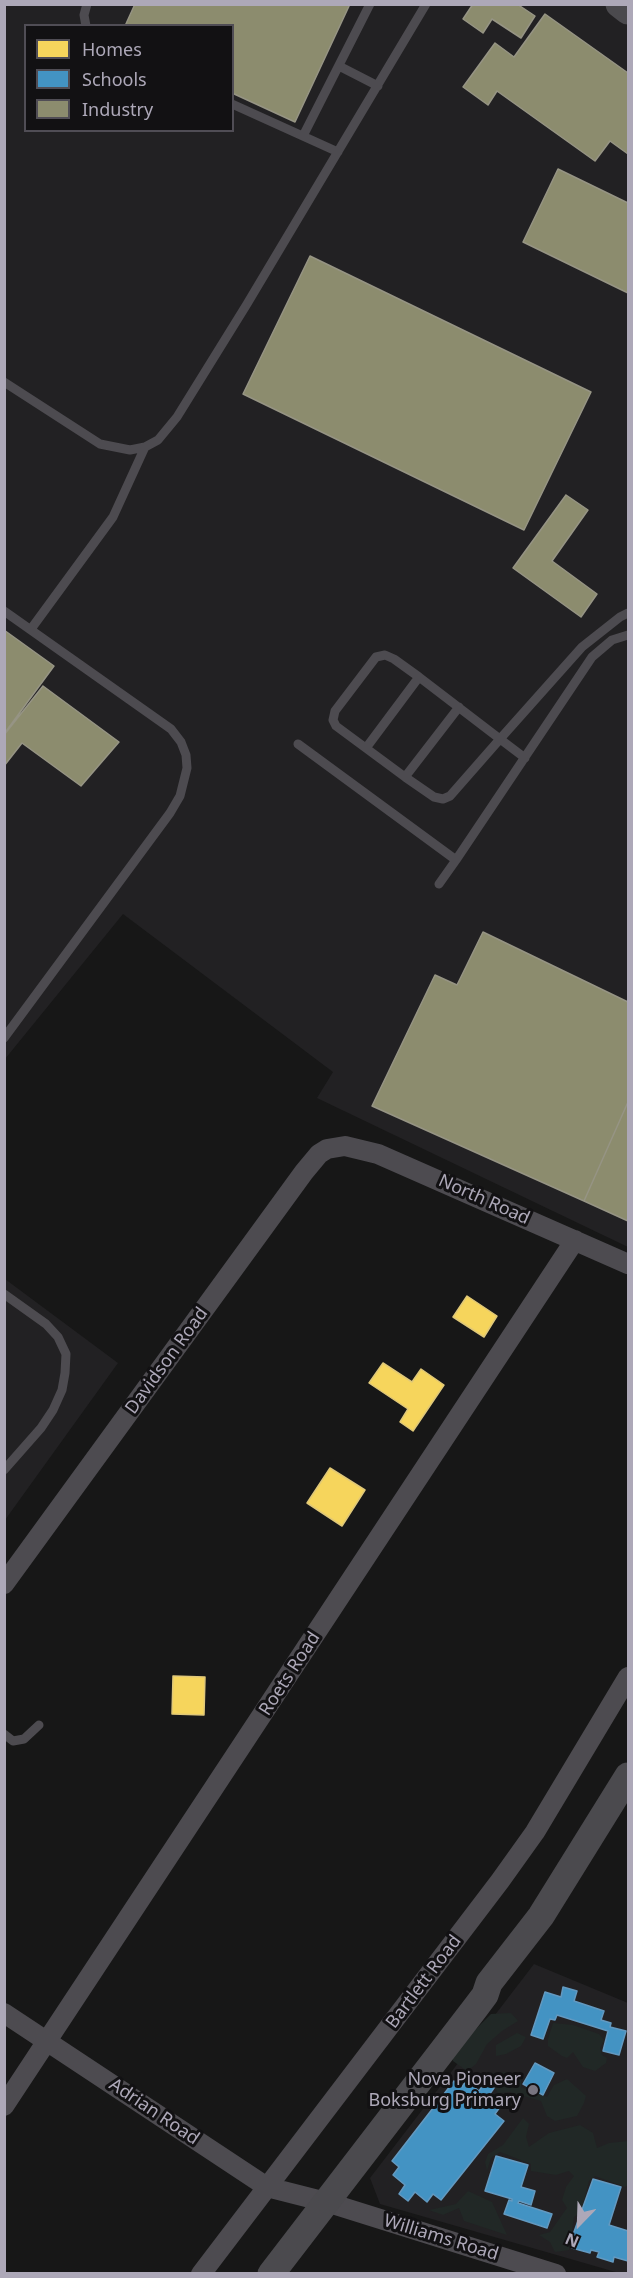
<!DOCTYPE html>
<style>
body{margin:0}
#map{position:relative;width:633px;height:2278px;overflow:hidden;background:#171717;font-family:"Noto Sans",sans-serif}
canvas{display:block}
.frame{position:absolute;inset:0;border:6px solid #ada8b8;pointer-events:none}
.legend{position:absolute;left:24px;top:24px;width:210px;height:108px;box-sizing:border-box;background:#121113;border:2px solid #504d55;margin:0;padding:8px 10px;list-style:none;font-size:18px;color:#ada8b8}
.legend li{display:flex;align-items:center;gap:12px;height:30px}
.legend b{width:30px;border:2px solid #504d55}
.north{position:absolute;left:549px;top:2194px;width:60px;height:60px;-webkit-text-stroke:4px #121113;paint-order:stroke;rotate:203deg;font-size:16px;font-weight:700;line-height:24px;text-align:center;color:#ada8b8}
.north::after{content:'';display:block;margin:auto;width:21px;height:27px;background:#ada8b8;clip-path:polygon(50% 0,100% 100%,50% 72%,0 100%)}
</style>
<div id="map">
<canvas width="633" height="2278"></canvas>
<div class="frame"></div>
<ul class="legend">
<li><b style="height:16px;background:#f6d55c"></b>Homes</li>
<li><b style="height:16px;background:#4393c3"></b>Schools</li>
<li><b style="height:16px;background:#8c8c6e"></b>Industry</li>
</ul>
<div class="north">N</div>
</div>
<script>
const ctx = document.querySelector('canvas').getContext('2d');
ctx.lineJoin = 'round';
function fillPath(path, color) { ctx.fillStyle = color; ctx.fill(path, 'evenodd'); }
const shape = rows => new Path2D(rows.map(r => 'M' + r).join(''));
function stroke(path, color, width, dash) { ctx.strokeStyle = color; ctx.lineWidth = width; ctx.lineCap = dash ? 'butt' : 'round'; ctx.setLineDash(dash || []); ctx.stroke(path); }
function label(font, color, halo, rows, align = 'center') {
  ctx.font = font + ' "Noto Sans",sans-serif'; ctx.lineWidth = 6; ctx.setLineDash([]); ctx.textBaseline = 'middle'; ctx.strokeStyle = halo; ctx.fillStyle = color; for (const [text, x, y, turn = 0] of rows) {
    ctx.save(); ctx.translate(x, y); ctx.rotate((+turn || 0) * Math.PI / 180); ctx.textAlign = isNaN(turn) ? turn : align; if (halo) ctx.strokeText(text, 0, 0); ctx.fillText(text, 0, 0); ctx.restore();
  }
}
const built = shape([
 [5,5,628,5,628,1247,317,1098,333,1072,123,914,5,1059],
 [26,26,232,26,232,130,26,130],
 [5,1279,118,1363,5,1520],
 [534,1964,628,2003,628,2273,619,2273,380,2204,370,2178]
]);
const green = shape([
 [511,2013,518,2021,502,2031,487,2044,476,2064,467,2071,453,2061,450,2051,465,2035,474,2031,491,2014],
 [553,2023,573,2025,599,2034,604,2040,600,2048,602,2055,607,2058,606,2063,595,2071,583,2067,573,2052,567,2058,562,2056,548,2046,548,2039],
 [517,2033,526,2037,521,2046,506,2054,496,2056,496,2045],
 [509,2072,521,2078,521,2087,547,2097,554,2085,567,2079,586,2096,584,2103,577,2116,555,2121,547,2116,541,2101,510,2092,498,2093,489,2078,491,2073],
 [523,2118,529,2124,526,2137,529,2147,549,2133,580,2125,593,2133,597,2148,609,2143,628,2141,628,2185,625,2187,595,2176,589,2181,581,2212,574,2217,569,2250,555,2252,550,2242,539,2235,550,2232,567,2208,562,2200,566,2187,574,2176,569,2171,556,2175,531,2171,531,2164,500,2152,491,2158,487,2171,485,2162,488,2154,503,2145],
 [468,2191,492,2202,507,2235,464,2221,459,2208,443,2215,429,2210,456,2204]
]);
const homes = shape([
 [467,1296,497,1316,484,1337,453,1317,467,1296],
 [383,1363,412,1382,421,1369,444,1385,413,1431,400,1422,408,1409,369,1383,383,1363],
 [330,1468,365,1490,342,1526,307,1503,330,1468],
 [173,1676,205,1677,204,1715,172,1714,173,1676]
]);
const schools = shape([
 [563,1987,577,1991,574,2001,604,2011,601,2020,611,2023,610,2027,626,2031,619,2055,603,2051,608,2031,557,2015,555,2020,550,2019,543,2039,531,2035,545,1992,561,1997,563,1987],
 [535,2063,554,2073,543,2095,523,2084,535,2063],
 [454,2081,462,2087,466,2081,479,2091,486,2081,494,2088,487,2098,500,2107,495,2114,504,2121,441,2200,433,2194,427,2202,415,2192,408,2201,399,2194,405,2185,393,2175,399,2167,392,2161,454,2081],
 [496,2156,528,2165,521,2187,535,2191,531,2205,519,2201,518,2203,552,2214,547,2228,504,2214,509,2200,512,2201,512,2199,485,2191,496,2156],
 [593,2179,621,2187,609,2225,628,2231,628,2261,614,2257,613,2262,597,2257,599,2252,591,2250,590,2253,572,2248,573,2244,570,2243,593,2179]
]);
const industry = shape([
 [135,4,350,4,295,122,232,93,232,26,125,26,135,4],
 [473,4,517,4,535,16,521,38,492,19,483,33,463,19,473,4],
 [545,14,628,73,628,154,610,141,595,161,497,91,488,105,463,87,495,43,514,57,545,14],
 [558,169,628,203,628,293,523,242,558,169],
 [310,256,591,392,524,530,243,394,310,256],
 [566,495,588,510,552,561,597,594,581,617,513,568,566,495],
 [4,630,54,666,4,734,4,630],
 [43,686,119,742,81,786,22,743,4,766,4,735,43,686],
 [483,932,628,1002,628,1102,584,1201,372,1106,435,975,457,985,483,932],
 [628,1102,628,1221,584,1201,628,1102]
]);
const lane = shape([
 [86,26,84,15,87,4],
 [339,66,378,86],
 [232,104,338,152],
 [303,136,370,4],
 [4,382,100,444,130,450,145,447,158,440,177,417,247,304,426,4],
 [4,611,171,729,181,742,186,755,187,768,180,796,170,813,4,1038],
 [31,629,113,517,145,447],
 [298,744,456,860,439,884],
 [366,748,419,677],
 [525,758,500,739,419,677,394,659,385,655,376,657,335,711,333,720,336,726,405,777,434,797,443,799,450,796,500,739,549,684,582,647,620,617,628,613],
 [405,777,459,707],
 [456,860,592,657,612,640,628,635],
 [4,1294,46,1324,58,1337,66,1354,65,1373,62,1390,53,1410,41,1428,4,1470],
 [4,1734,13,1741,24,1739,39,1725]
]);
const street = shape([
 [4,1584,304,1172,319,1154,327,1149,345,1146,378,1154,628,1264],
 [4,2013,267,2187,326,2202,556,2274],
 [4,2106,575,1240],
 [201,2274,500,1881,535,1832,628,1677]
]);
const secondary = shape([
 [619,4,628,11],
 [271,2274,476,2007,485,1995,489,1983,541,1916,628,1776]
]);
const markers = [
 [533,2090,6,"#787580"]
];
const streetNames = [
 ["North Road",484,1200,24],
 ["Davidson Road",167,1361,-54],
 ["Roets Road",290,1674,-57],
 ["Bartlett Road",424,1982,-53],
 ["Adrian Road",154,2112,34],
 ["Williams Road",441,2238,17]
];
const poiNames = [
 ["Nova Pioneer",521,2080],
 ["Boksburg Primary",521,2101]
];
fillPath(built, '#222123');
fillPath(green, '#212826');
fillPath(homes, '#f6d55c');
stroke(homes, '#e0c878', 1.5);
fillPath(schools, '#4393c3');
stroke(schools, '#6399c0', 1.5);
fillPath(industry, '#8c8c6e');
stroke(industry, '#969484', 1.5);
stroke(lane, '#4d4b50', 9);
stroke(street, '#4d4b50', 20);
stroke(secondary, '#4b4a4e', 27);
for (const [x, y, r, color] of markers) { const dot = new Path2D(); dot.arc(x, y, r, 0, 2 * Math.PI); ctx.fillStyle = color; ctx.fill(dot); stroke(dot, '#121113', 2); }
label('18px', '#ada8b8', '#121113', streetNames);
label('18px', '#ada8b8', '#121113', poiNames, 'right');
</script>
